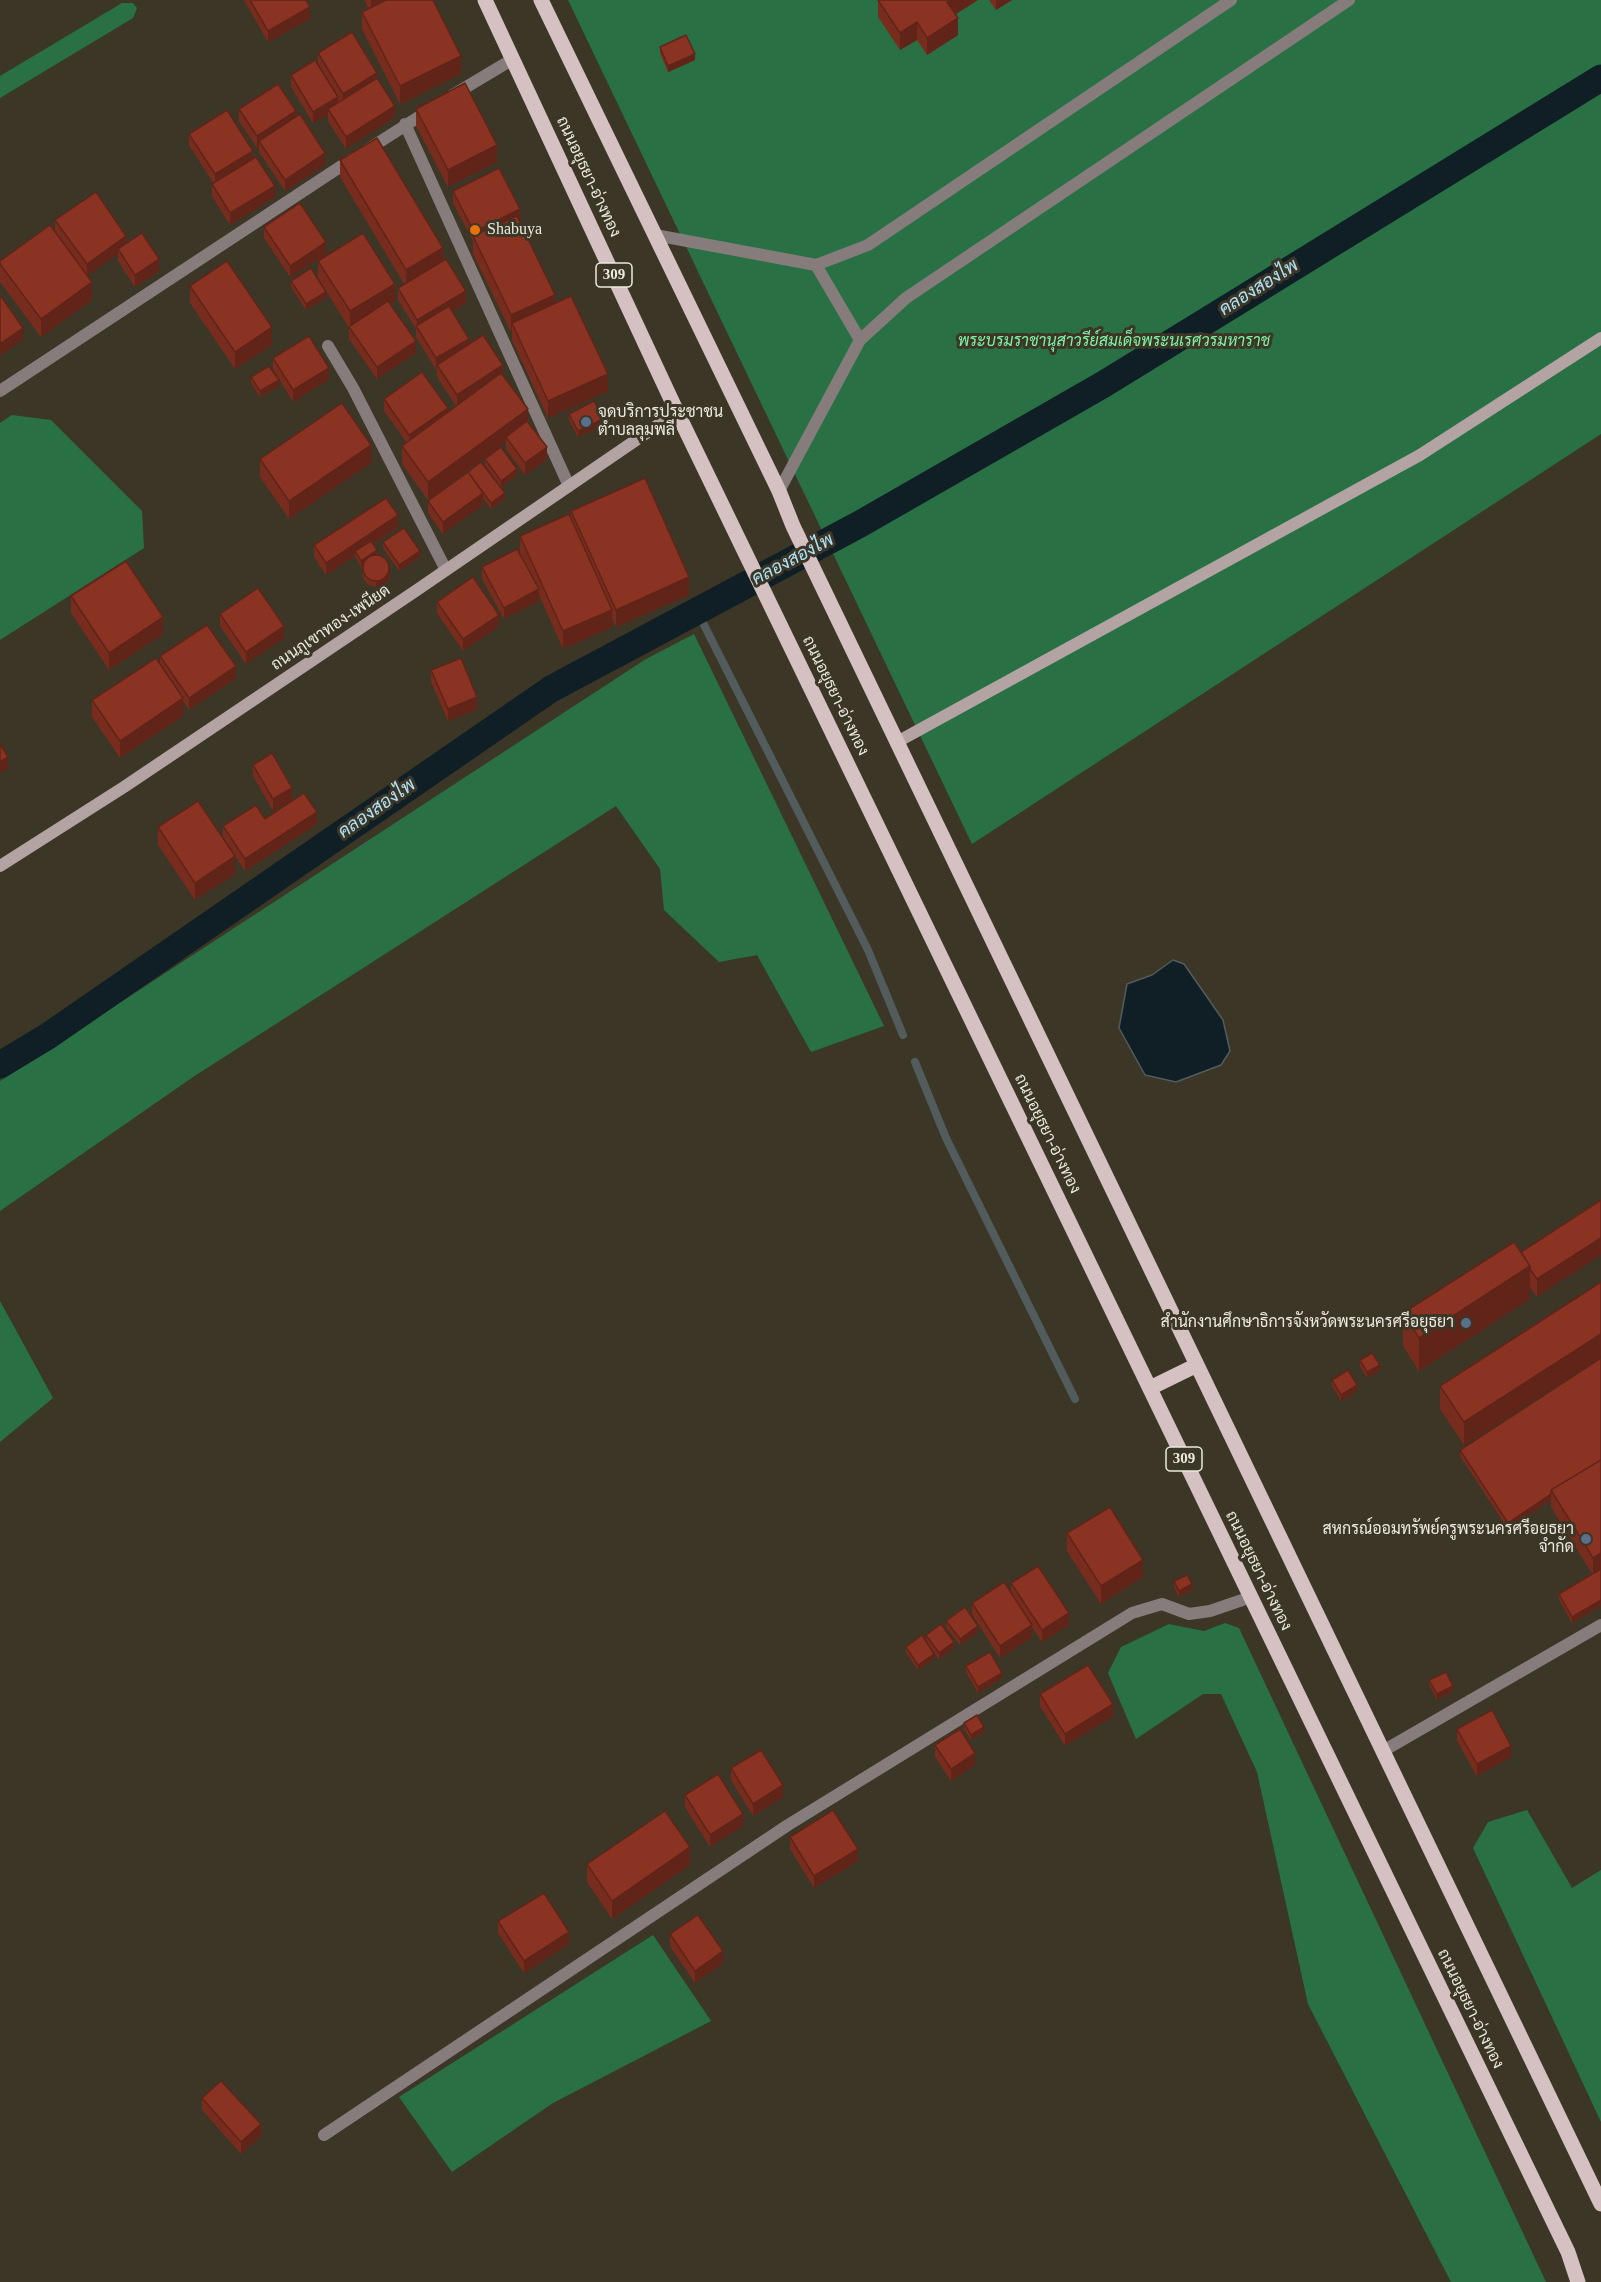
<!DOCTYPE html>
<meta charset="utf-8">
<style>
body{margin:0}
canvas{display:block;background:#3b3626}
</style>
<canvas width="1601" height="2282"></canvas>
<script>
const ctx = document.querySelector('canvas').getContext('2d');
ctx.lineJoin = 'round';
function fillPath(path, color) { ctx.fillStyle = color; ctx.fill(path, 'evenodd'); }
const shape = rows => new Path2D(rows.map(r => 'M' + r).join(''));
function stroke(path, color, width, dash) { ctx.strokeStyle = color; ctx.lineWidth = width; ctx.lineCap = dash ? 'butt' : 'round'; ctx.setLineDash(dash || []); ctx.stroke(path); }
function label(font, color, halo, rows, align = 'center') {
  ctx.font = font + ' "Times New Roman",Sarabun,serif'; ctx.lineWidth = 6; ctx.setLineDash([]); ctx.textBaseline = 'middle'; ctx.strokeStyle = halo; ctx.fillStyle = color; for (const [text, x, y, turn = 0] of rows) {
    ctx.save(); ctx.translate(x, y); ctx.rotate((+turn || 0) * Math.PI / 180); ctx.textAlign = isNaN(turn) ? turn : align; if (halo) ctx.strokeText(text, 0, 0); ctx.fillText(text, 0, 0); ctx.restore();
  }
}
const green = shape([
 [568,0,1601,0,1601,434,972,844],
 [122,3,133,3,137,8,133,18,0,98,0,76],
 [12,415,51,420,142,511,144,548,0,640,0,423],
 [694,634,884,1026,811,1052,757,955,719,962,664,910,660,869,616,806,193,1077,0,1211,0,1081,646,659],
 [0,1301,53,1398,0,1442],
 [1225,1623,1239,1628,1546,2282,1451,2282,1308,2004,1257,1772,1221,1694,1203,1694,1136,1739,1108,1673,1121,1647,1169,1624,1204,1631],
 [1527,1810,1572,1888,1601,1870,1601,2122,1473,1848,1488,1822],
 [653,1935,711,2021,553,2103,452,2172,399,2097]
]);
const water = shape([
 [1173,960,1184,964,1223,1020,1230,1051,1221,1065,1176,1082,1145,1075,1119,1028,1127,984,1152,975,1173,960]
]);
const stream = shape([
 [697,611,868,950,903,1035],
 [915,1062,946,1138,1075,1399]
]);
const canal = shape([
 [0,1065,48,1036,551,689,860,524,1104,384,1601,78]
]);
const street = shape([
 [453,95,513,59],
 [405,124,569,486],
 [367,150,428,111],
 [655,235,816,265,868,245,1231,0],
 [816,265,860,340],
 [328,346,353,388,446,570],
 [0,391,352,159],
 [779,491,860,340,906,298,1349,0],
 [1383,1751,1601,1625],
 [324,2135,788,1825,1132,1613,1162,1604,1189,1614,1210,1611,1251,1597]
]);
const secondary = shape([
 [897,742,1420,455,1601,338],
 [0,866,124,787,414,592,677,412]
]);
const primary = shape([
 [485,0,677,412,1568,2252,1578,2282],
 [541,0,779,491,793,526,1601,2204],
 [1150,1388,1197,1365]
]);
const wall = shape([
 [244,0,306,0,310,19,268,42],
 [364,0,433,0,461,74,400,104,362,29,362,12,369,9],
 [878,0,955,14,958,35,927,55,917,40,900,50,878,17],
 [989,0,1012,0,996,10],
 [660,47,695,60,668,72,660,53],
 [318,53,377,78,395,117,346,149,328,121,328,115,313,123,291,87,291,75,318,64],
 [239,109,296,117,325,165,285,191,259,152,259,147,257,148,239,121],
 [416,109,497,162,448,187,416,126],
 [189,134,253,159,275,197,230,225,212,196,212,184,214,184,189,145],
 [340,160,443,261,466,303,452,311,469,344,503,375,547,459,525,475,506,449,506,442,428,500,402,464,402,446,407,443,384,411,384,399,448,412,456,406,437,377,437,369,436,370,416,337,416,329,398,300,398,288,404,284,340,177],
 [453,191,520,221,555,303,608,391,548,418,512,340,512,332,511,332,473,254,473,241,453,203],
 [55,220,126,244,159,271,135,287,118,261,118,254,87,275,92,300,41,337,0,282,0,261,55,232],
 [264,227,326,254,290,277,264,238],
 [318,261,395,301,390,304,416,353,377,379,349,339,349,328,318,278],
 [291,281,326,298,306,310,291,287],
 [190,286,272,345,235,369,190,303],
 [273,358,329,379,293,402,273,369],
 [251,377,279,386,260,397,251,383],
 [569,414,603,425,578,437,569,420],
 [260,459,371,463,289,519,260,477],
 [485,459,517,475,501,487,485,465],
 [481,462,505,499,491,509,483,498,483,505,443,534,428,513,428,501],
 [571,511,689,595,616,627,612,618,612,627,563,649,539,595,539,601,504,619,482,579,482,567,525,563,520,553,520,536,571,519],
 [398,527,373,544,377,554,390,574,388,581,383,585,376,587,369,585,364,580,363,573,363,565,361,567,355,556,326,575,314,557,314,545],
 [383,542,420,557,399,571,383,548],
 [71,596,163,634,109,670,71,613],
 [437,602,499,626,463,651,437,613],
 [220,614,284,638,246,664,220,626],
 [160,656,236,678,189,710,183,701,183,716,120,758,92,717,92,700,160,665],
 [431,670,477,709,448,721,431,682],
 [253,765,292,800,273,811,253,776],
 [265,819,317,824,245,871,223,838,223,826],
 [158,827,235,874,195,900,158,845],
 [1601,1200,1537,1297,1530,1287,1530,1299,1419,1371,1403,1346,1403,1313,1521,1252],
 [1601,1282,1464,1445,1440,1409,1440,1386],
 [1601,1358,1601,1606,1572,1623,1559,1600,1559,1594,1592,1574,1551,1507,1551,1500,1508,1529,1460,1456,1460,1450],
 [1360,1360,1380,1370,1367,1378,1360,1366],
 [1332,1380,1357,1391,1341,1401,1332,1386],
 [1067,1533,1143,1577,1101,1604,1067,1551],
 [1174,1581,1192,1590,1179,1597,1174,1587],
 [1011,1583,1069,1625,1042,1642,1032,1627,1032,1637,1000,1658,972,1614,972,1603,1011,1593],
 [946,1621,978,1632,960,1645,946,1627],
 [926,1635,954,1648,939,1659,926,1641],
 [906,1647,934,1659,918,1670,906,1653],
 [966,1666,1002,1678,978,1693,966,1672],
 [1429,1680,1453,1691,1437,1700,1429,1685],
 [1040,1694,1113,1716,1065,1746,1040,1706],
 [964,1723,984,1732,971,1740,964,1729],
 [1457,1729,1511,1757,1477,1776,1457,1741],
 [935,1745,975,1765,951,1781,935,1757],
 [731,1768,783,1797,753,1816,731,1780],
 [685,1795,743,1826,710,1847,685,1807],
 [790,1837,858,1861,814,1888,790,1849],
 [587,1864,690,1865,612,1919,587,1882],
 [498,1921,569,1944,524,1973,498,1933],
 [670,1934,723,1963,695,1983,670,1946],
 [202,2098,261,2136,241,2154,202,2110]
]);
const shadedWall = shape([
 [371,0,398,0,371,13],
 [951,0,978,0,947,20,947,2],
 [996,0,1012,0,996,10],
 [310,7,310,19,268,42,268,31],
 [958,18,958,35,927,55,927,38],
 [917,22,917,40,900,50,900,33],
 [695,54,695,60,668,72,668,66],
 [461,56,461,74,400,104,400,86],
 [377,73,377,85,343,106,343,94],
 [338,97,338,109,328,109,328,115,313,123,313,112],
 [395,106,395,117,346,149,346,137],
 [296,111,296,123,259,141,259,147,257,148,257,136],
 [497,145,497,162,448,187,448,170],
 [253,151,253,162,215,186,215,174],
 [325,153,325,165,285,191,285,180],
 [275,186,275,197,230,225,230,213],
 [520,209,520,221,474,239,474,232],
 [126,236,126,248,118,249,118,254,87,276,87,264],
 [326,242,326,254,290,277,290,266],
 [443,248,443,266,406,287,406,270],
 [159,259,159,271,135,287,135,275],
 [92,282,92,300,41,337,41,319],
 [395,284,395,301,350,329,350,311],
 [466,291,466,303,419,331,417,328,417,320],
 [326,292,326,298,306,310,306,304],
 [555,295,555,312,512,323,512,332,511,332,511,315],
 [272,327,272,345,235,369,235,352],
 [23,328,23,339,0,356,0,344],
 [469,339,469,350,437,365,437,369,436,370,436,358],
 [416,341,416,353,377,379,377,367],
 [503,365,503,376,457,407,457,395],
 [329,368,329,379,293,402,293,390],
 [608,374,608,391,548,418,548,401],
 [279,380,279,386,260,397,260,391],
 [448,408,448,419,409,446,409,435],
 [528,409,528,426,506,437,506,442,428,500,428,482],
 [603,419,603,425,578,437,578,431],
 [371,445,371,463,289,519,289,501],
 [547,447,547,459,525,475,525,463],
 [517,469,517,475,501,487,501,481],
 [483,493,483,505,443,534,443,522],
 [505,493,505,499,491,509,491,503],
 [398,515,398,527,357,554,355,551,355,556,326,575,326,563],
 [377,550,377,556,361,567,361,561],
 [420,551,420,557,399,571,399,565],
 [390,568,390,574,388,581,383,585,376,587,376,581],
 [689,577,689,595,616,627,616,610],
 [539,589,539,601,504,619,504,608],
 [612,610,612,627,563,649,563,631],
 [499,615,499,626,463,651,463,639],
 [163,617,163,634,109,670,109,653],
 [284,626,284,638,246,664,246,652],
 [236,666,236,678,189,710,189,698],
 [477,697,477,709,448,721,448,709],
 [183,698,183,716,120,758,120,741],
 [8,757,8,768,0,773,0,762],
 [292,788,292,800,273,811,273,799],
 [317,812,317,824,245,871,245,859],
 [235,856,235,874,195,900,195,883],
 [1601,1238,1601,1255,1537,1297,1537,1279],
 [1530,1266,1530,1299,1419,1371,1419,1338],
 [1601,1334,1601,1357,1464,1445,1464,1422],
 [1380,1365,1380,1370,1367,1378,1367,1372],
 [1357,1385,1357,1391,1341,1401,1341,1395],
 [1551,1494,1551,1500,1508,1529,1508,1523],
 [1601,1553,1601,1571,1593,1575,1593,1558],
 [1143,1560,1143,1577,1101,1604,1101,1586],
 [1192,1584,1192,1590,1179,1597,1179,1591],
 [1601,1600,1601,1606,1572,1623,1572,1617],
 [1069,1613,1069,1625,1042,1642,1042,1630],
 [1032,1625,1032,1637,1000,1658,1000,1646],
 [978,1626,978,1632,960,1645,960,1639],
 [954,1642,954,1648,939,1659,939,1653],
 [934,1654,934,1659,918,1670,918,1665],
 [1002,1673,1002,1678,978,1693,978,1687],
 [1453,1686,1453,1691,1437,1700,1437,1694],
 [1113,1704,1113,1716,1065,1746,1065,1734],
 [984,1727,984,1732,971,1740,971,1735],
 [1511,1746,1511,1757,1477,1776,1477,1764],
 [975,1753,975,1765,951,1781,951,1769],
 [783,1785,783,1797,753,1816,753,1804],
 [743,1814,743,1826,710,1847,710,1835],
 [690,1847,690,1865,612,1919,612,1901],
 [858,1849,858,1861,814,1888,814,1876],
 [569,1932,569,1944,524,1973,524,1961],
 [723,1951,723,1963,695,1983,695,1971],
 [261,2124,261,2136,241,2154,241,2142]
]);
const building = shape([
 [250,0,306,0,310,7,268,31,250,0],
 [386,0,433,0,461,56,400,86,362,12,386,0],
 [878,0,951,0,947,2,958,18,927,38,917,22,900,33,878,0],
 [352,32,377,73,343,94,318,53,352,32],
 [686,35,695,54,668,66,660,47,686,35],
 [315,60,338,97,313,112,291,75,315,60],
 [377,78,395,106,346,137,328,109,377,78],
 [465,83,497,145,448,170,416,109,465,83],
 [278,84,296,111,257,136,239,109,278,84],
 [227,110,253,151,215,174,189,134,227,110],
 [300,114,325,153,285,180,259,141,300,114],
 [377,138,443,248,406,270,340,160,377,138],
 [256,157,275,186,230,213,212,184,256,157],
 [499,168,520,209,474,232,453,191,499,168],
 [96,192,126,236,87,264,55,220,96,192],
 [300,203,326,242,290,266,264,227,300,203],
 [517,216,555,295,511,315,473,236,517,216],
 [50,225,92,282,41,319,0,264,0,261,50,225],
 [142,233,159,259,135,275,118,249,142,233],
 [363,233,395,284,350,311,318,261,363,233],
 [446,259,466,291,417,320,398,288,446,259],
 [227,261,272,327,235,352,190,286,227,261],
 [311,268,326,292,306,304,291,281,311,268],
 [0,295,23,328,0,344,0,295],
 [571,296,608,374,548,401,512,323,571,296],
 [388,301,416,341,377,367,349,327,388,301],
 [449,306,469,339,436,358,416,326,449,306],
 [483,335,503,365,457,395,437,365,483,335],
 [309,336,329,368,293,390,273,358,309,336],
 [269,366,279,380,260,391,251,377,269,366],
 [422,372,448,408,409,435,384,399,422,372],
 [501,373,528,409,428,482,402,446,501,373],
 [594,401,603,419,578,431,569,414,594,401],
 [342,403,371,445,289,501,260,459,342,403],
 [527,421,547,447,525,463,506,437,527,421],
 [501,447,517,469,501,481,485,459,501,447],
 [481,462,505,493,491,503,468,472,481,462],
 [468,472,483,493,443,522,428,501,468,472],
 [645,478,689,577,616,610,571,511,645,478],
 [386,498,398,515,326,563,314,545,386,498],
 [569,514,612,610,563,631,520,536,569,514],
 [404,528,420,551,399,565,383,542,404,528],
 [371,541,377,550,361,561,355,551,371,541],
 [517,549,539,589,504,608,482,567,517,549],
 '363 568a13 13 0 1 1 26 0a13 13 0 1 1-26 0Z',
 [126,561,163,617,109,653,71,596,126,561],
 [473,577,499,615,463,639,437,602,473,577],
 [258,588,284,626,246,652,220,614,258,588],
 [207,625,236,666,189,698,160,656,207,625],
 [156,658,183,698,120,741,92,700,156,658],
 [461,658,477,697,448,709,431,670,461,658],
 [0,744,8,757,0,762,0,744],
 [272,753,292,788,273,799,253,765,272,753],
 [304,793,317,812,245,859,223,826,256,805,265,819,304,793],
 [198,801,235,856,195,883,158,827,198,801],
 [1601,1200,1601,1238,1537,1279,1530,1269,1530,1266,1521,1252,1601,1200],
 [1514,1242,1530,1266,1419,1338,1403,1313,1514,1242],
 [1601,1282,1601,1334,1464,1422,1440,1386,1601,1282],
 [1372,1353,1380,1365,1367,1372,1360,1360,1372,1353],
 [1601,1358,1601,1460,1551,1490,1551,1494,1508,1523,1460,1450,1601,1358],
 [1348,1370,1357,1385,1341,1395,1332,1380,1348,1370],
 [1601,1460,1601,1553,1593,1558,1551,1490,1601,1460],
 [1110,1507,1143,1560,1101,1586,1067,1533,1110,1507],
 [1038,1566,1069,1613,1042,1630,1011,1583,1038,1566],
 [1601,1569,1601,1600,1572,1617,1559,1594,1601,1569],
 [1187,1575,1192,1584,1179,1591,1174,1581,1187,1575],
 [1004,1582,1032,1625,1000,1646,972,1603,1004,1582],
 [965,1607,978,1626,960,1639,946,1621,965,1607],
 [941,1624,954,1642,939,1653,926,1635,941,1624],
 [922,1635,934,1654,918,1665,906,1647,922,1635],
 [990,1652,1002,1673,978,1687,966,1666,990,1652],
 [1088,1665,1113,1704,1065,1734,1040,1694,1088,1665],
 [1446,1672,1453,1686,1437,1694,1429,1680,1446,1672],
 [1492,1710,1511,1746,1477,1764,1457,1729,1492,1710],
 [977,1715,984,1727,971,1735,964,1723,977,1715],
 [960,1729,975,1753,951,1769,935,1745,960,1729],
 [761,1750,783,1785,753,1804,731,1768,761,1750],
 [718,1774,743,1814,710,1835,685,1795,718,1774],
 [833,1810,858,1849,814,1876,790,1837,833,1810],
 [665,1811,690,1847,612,1901,587,1864,665,1811],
 [544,1893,569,1932,524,1961,498,1921,544,1893],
 [698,1915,723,1951,695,1971,670,1934,698,1915],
 [221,2081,261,2124,241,2142,202,2098,221,2081]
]);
const markers = [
 [475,230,6,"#e8710a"],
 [586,422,6,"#5c6f8a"],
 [1466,1323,6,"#5c6f8a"],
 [1586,1539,6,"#5c6f8a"]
];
const shields = [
 [614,275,36],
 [1184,1459,36]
];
const shieldNames = [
 ["309",614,275],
 ["309",1184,1459]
];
const streetNames = [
 ["ถนนอยุธยา-อ่างทอง",588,177,65],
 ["ถนนภูเขาทอง-เพนียด",331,628,-34],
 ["ถนนอยุธยา-อ่างทอง",835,696,64],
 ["ถนนอยุธยา-อ่างทอง",1047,1134,64],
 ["ถนนอยุธยา-อ่างทอง",1258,1571,64],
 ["ถนนอยุธยา-อ่างทอง",1470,2009,64]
];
const poiNames = [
 ["Shabuya",487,230],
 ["จุดบริการประชาชน",598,413],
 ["ตำบลลุมพลี",598,431],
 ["สำนักงานศึกษาธิการจังหวัดพระนครศรีอยุธยา",1454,1323,"right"],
 ["สหกรณ์ออมทรัพย์ครูพระนครศรีอยุธยา",1574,1530,"right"],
 ["จำกัด",1574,1548,"right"]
];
const parkNames = [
 ["พระบรมราชานุสาวรีย์สมเด็จพระนเรศวรมหาราช",1114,342]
];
const waterNames = [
 ["คลองสองไพ",1259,288,-32],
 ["คลองสองไพ",793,560,-28],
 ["คลองสองไพ",377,809,-35]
];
fillPath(green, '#297145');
fillPath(water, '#101f25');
stroke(water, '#525c5d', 1.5);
stroke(stream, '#525c5d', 8);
stroke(canal, '#101f25', 27);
stroke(street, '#867c7c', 12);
stroke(secondary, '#b3a3a3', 12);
stroke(primary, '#d5c1c2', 15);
fillPath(wall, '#772c1e');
fillPath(shadedWall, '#612418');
fillPath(building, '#8a3323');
stroke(building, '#612418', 1.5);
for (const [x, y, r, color] of markers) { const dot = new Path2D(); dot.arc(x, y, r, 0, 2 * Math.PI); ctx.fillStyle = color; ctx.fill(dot); stroke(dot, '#3b3626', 2); }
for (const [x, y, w] of shields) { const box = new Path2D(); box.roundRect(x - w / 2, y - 12, w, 24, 4.5); ctx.fillStyle = '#3b3626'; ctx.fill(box); stroke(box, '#ece9df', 1.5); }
label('bold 15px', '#ece9df', null, shieldNames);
label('16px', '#ece9df', '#3b3626', streetNames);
label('16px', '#ece9df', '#3b3626', poiNames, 'left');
label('italic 16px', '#7df2a5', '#3b3626', parkNames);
label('italic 18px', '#afe2f8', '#3b3626', waterNames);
</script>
